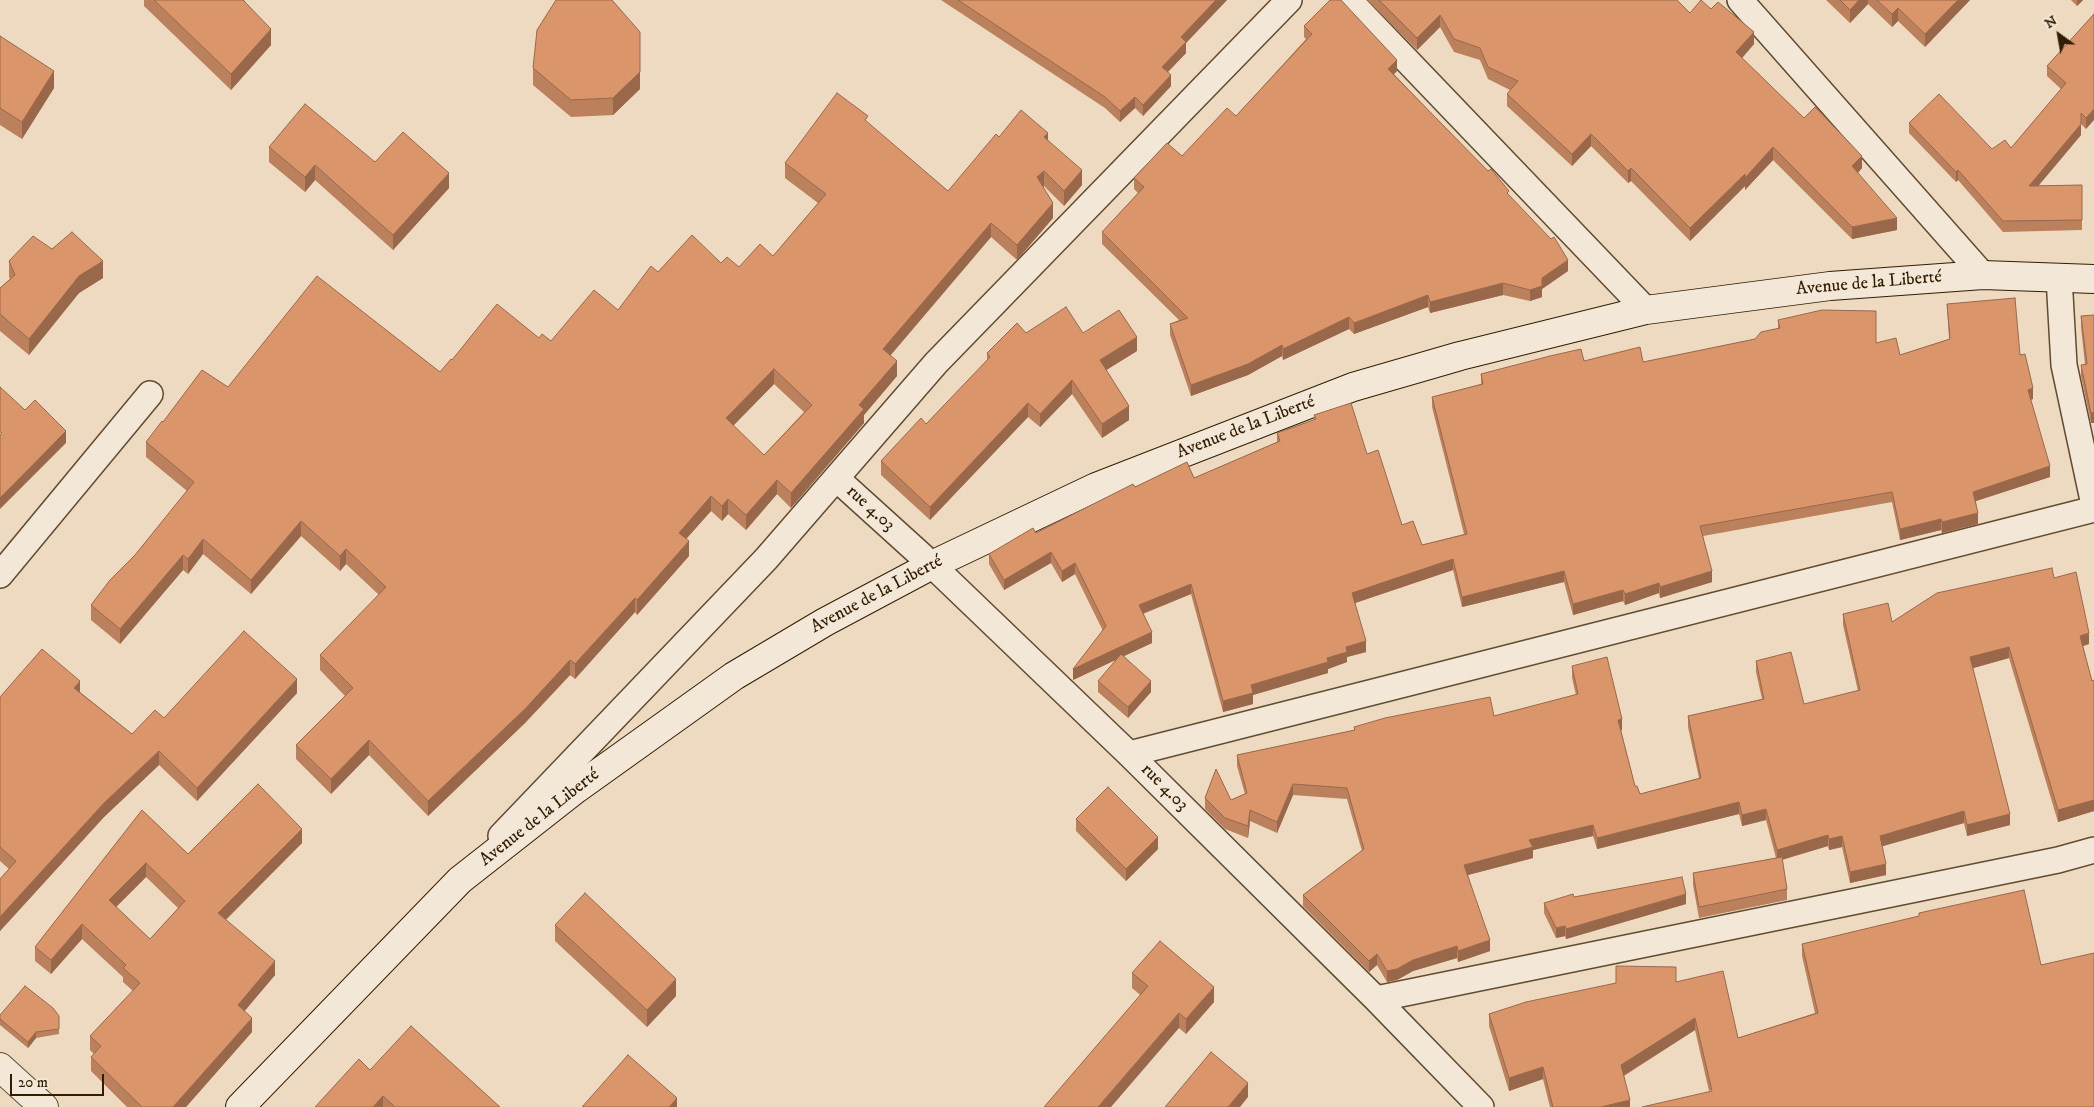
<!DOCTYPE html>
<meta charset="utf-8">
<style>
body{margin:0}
#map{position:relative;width:2094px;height:1107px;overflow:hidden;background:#eddac1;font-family:"IM FELL DW Pica",serif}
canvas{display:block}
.north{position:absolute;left:2034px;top:10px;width:50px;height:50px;-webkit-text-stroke:4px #f3e7d7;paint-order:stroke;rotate:328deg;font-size:14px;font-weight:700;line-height:20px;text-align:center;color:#321d00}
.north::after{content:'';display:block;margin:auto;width:18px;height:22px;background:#321d00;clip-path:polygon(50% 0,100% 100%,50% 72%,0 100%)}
.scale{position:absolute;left:10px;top:1074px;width:94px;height:22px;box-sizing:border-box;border:2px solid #321d00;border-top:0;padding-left:6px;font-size:15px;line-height:18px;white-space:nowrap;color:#321d00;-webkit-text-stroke:4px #f3e7d7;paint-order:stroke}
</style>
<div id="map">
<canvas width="2094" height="1107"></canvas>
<div class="north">N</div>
<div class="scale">20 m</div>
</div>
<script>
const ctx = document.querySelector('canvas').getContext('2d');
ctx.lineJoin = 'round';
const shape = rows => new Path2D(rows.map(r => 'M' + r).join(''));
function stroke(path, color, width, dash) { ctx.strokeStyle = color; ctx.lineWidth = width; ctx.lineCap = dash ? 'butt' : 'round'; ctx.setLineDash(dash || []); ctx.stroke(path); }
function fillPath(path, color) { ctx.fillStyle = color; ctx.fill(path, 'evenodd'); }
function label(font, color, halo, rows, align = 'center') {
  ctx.font = font + ' "IM FELL DW Pica",serif'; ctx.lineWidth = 4; ctx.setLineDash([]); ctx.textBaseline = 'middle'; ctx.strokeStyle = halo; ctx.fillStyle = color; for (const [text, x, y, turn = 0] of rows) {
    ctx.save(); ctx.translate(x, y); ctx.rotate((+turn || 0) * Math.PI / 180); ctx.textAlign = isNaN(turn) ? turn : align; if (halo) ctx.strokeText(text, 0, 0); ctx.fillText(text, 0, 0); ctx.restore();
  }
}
const minor = shape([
 [1349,0,1646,310],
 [1740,0,1983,275],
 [2059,277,2064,365,2094,505],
 [837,479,932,565,1129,754,1376,999,1481,1107],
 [0,575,150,394],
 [1129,754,2094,509],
 [501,836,766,559,936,363,1289,0],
 [1376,999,2058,860,2094,850]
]);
const tertiary = shape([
 [0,1067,44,1107]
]);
const secondary = shape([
 [240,1107,460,880,576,789,734,676,825,622,932,565,1096,487,1353,387,1460,356,1646,310,1830,286,1983,275,2094,279]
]);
const wall = shape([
 [144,0,245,0,244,1,271,45,231,90,144,6],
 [941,0,1227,0,1186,43,1186,53,1168,72,1171,86,1143,116,1135,108,1120,122,1105,108],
 [1367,0,1677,0,1690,13,1711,9,1754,44,1742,58,1804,118,1862,168,1858,173,1897,230,1852,239,1773,160,1745,190,1745,186,1690,241,1631,181,1628,183,1591,146,1572,166,1507,106,1507,94,1510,90,1488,79,1480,60,1454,52,1440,27,1417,50],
 [1826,0,1970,0,1925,47,1898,21,1892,27,1868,4,1850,23],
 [2071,0,2083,0,2077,6],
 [2094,14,2086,129,2081,124,2081,135,2038,186,2082,185,2082,230,2003,232,1958,180,1956,182,1909,133,1909,123,1992,149,2011,148,2061,89,2047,76,2047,66],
 [1304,26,1397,71,1394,74,1509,195,1568,271,1542,289,1542,297,1530,301,1503,295,1430,313,1428,307,1354,334,1349,329,1283,360,1282,356,1248,375,1191,396,1170,335,1170,324,1179,320,1102,244,1102,232,1138,193,1134,189,1134,178,1182,156,1236,116,1306,39,1304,37],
 [0,36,54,88,22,139,0,125],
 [533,68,640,89,613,115,571,117,533,85],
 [868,123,948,191,999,137,1048,140,1082,185,1064,206,1044,186,1043,187,1053,218,1017,260,991,237,890,356,897,376,864,415,864,423,791,508,777,494,746,530,728,514,722,521,711,511,686,539,689,556,637,615,635,612,575,679,570,675,525,723,428,816,369,755,331,794,296,759,296,745,345,696,320,670,320,655,379,595,346,564,340,571,301,536,251,594,203,554,188,574,183,570,120,644,91,620,91,605,135,555,187,491,146,457,146,442,163,422,228,387,440,372,452,360,539,338,551,341,618,310,658,272,721,263,739,267,773,256,818,203,785,178,785,163],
 [774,384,804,412,764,455,733,426],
 [269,147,375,162,449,188,393,250,315,180,305,192,269,162],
 [52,249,103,278,79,293,29,355,0,331,0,288,10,279,9,277,9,261],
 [1947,304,2020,355,2033,399,2031,400,2050,477,1976,501,1978,524,1942,533,1941,530,1900,540,1892,502,1703,536,1712,582,1660,598,1659,593,1625,605,1623,601,1573,615,1564,582,1462,607,1453,570,1355,603,1366,652,1347,657,1347,662,1328,669,1328,673,1253,695,1253,704,1223,712,1191,594,1143,614,1152,643,1124,656,1151,692,1128,718,1098,692,1098,681,1117,659,1073,680,1103,631,1075,574,1062,582,1051,563,1004,590,989,564,989,554,1036,533,1135,487,1194,478,1277,442,1277,433,1314,420,1314,415,1367,454,1402,525,1422,545,1464,534,1432,407,1432,397,1481,384,1481,374,1584,361,1643,362,1755,339,1778,328,1778,320,1876,343,1900,355,1949,339],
 [2094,315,2091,423,2081,376,2081,365,2085,364,2081,327,2081,316],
 [1026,333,1083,333,1137,351,1106,370,1129,420,1102,438,1072,394,1040,427,1028,417,930,520,881,475,881,461,926,424,987,361,987,353],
 [2054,578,2089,644,2083,646,2092,681,2094,680,2094,811,2058,822,2009,658,1973,668,2010,825,1967,836,1964,823,1882,846,1886,875,1850,883,1842,847,1829,850,1828,846,1782,860,1787,889,1787,900,1699,918,1693,885,1693,873,1776,858,1766,820,1742,826,1739,814,1597,849,1593,836,1533,850,1533,858,1468,875,1490,951,1458,962,1457,958,1413,971,1397,980,1387,982,1377,965,1369,972,1303,906,1303,895,1362,851,1347,799,1293,795,1277,833,1250,821,1248,838,1225,829,1205,809,1205,798,1231,800,1245,794,1237,766,1237,755,1354,730,1354,727,1494,716,1576,695,1572,678,1572,666,1622,730,1621,731,1635,786,1640,794,1699,778,1688,727,1688,716,1762,699,1756,672,1756,661,1804,704,1858,691,1843,625,1843,614,1892,622],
 [80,692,132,734,164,718,297,693,197,801,159,765,104,817,0,931,0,879,9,869,0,861,0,697],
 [142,810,188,854,302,843,226,920,275,975,244,1011,252,1032,186,1107,127,1107,91,1071,91,1057,94,1054,90,1050,90,1036,133,991,123,982,123,977,82,939,51,974,35,961,35,947],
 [146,877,178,908,150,939,116,907],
 [1076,819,1158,849,1126,881,1076,831],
 [1544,903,1686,904,1566,939,1565,936,1556,938,1544,913],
 [1919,913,2041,965,1709,1091,1695,1030,1624,1076,1630,1107,1550,1107,1543,1079,1509,1091,1489,1026,1489,1014,1616,983,1676,982,1738,1038,1815,1013,1802,956,1802,944,1919,916],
 [555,925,676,996,647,1027,555,941],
 [1132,973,1214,1002,1186,1034,1132,988],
 [0,1015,59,1016,59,1034,36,1038,28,1048,0,1025],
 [370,1070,500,1107,315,1107]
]);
const shadedWall = shape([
 [1216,0,1227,0,1186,43,1186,53,1162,78,1162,67,1181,37],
 [1859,0,1868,0,1868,4,1850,23,1850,10],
 [1958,0,1970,0,1925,47,1925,34],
 [2077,0,2083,0,2077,6],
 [1898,8,1898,21,1892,27,1892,14],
 [1440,15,1440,27,1417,50,1417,38],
 [271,29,271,45,231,90,231,74],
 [640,32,640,89,613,115,613,98],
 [1754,32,1754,44,1736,65,1736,52],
 [1397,60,1397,71,1388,80,1388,69],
 [54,71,54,88,22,139,22,122],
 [1171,75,1171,86,1143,116,1143,105],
 [1135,97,1135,108,1120,122,1120,111],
 [2094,109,2094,120,2086,129,2086,118],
 [2081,124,2081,135,2029,197,2029,186],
 [1048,133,1048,147,1044,137],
 [1591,134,1591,146,1572,166,1572,154],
 [1773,147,1773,160,1745,190,1745,178],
 [1862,156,1862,168,1852,179,1852,166],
 [315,165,315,180,305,192,305,177],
 [1631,168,1631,181,1628,183,1628,171],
 [1082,170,1082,185,1064,206,1064,191],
 [1958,170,1958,180,1956,182,1956,172],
 [1044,171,1044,186,1037,192,1037,177],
 [449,173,449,188,393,250,393,235],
 [1745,174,1745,186,1690,241,1690,228],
 [1053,203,1053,218,1017,260,1017,245],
 [1897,218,1897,230,1852,239,1852,227],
 [991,223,991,237,883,364,883,349],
 [1568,260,1568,271,1542,289,1542,297,1530,301,1530,290,1542,278],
 [103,261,103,278,79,293,29,355,29,339,79,276],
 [1503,283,1503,295,1430,313,1430,302],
 [1428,295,1428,307,1354,334,1354,323],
 [1349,317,1349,329,1283,360,1283,349],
 [1137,337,1137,351,1100,374,1100,360],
 [1282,345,1282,356,1248,375,1191,396,1191,385],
 [897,361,897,376,864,415,864,423,791,508,791,493,859,405],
 [774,369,774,384,726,433,726,418],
 [1072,380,1072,394,1040,427,1040,414],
 [2033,388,2033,399,2028,400,2028,390],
 [1028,403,1028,417,930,520,930,507],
 [1129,406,1129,420,1102,438,1102,424],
 [2094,412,2094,423,2091,423,2091,413],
 [66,431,66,443,0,509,0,498],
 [2050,466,2050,477,1973,502,1973,492],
 [777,480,777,494,746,530,746,515],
 [711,496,711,511,679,547,679,533],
 [728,499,728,514,722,521,722,506],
 [1978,513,1978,524,1942,533,1942,522],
 [1941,519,1941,530,1900,540,1900,529],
 [301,521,301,536,251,594,251,580],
 [203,539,203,554,188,574,188,559],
 [689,541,689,556,637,615,637,600],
 [346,549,346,564,340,571,340,556],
 [1051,552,1051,563,1004,590,1004,580],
 [183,555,183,570,120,644,120,629],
 [1453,559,1453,570,1352,604,1352,593],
 [1075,563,1075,574,1062,582,1062,571],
 [1564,571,1564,582,1462,607,1462,597],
 [1712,571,1712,582,1660,598,1660,587],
 [1659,583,1659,593,1625,605,1625,594],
 [1191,584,1191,594,1139,615,1139,605],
 [1623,590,1623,601,1573,615,1573,604],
 [635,598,635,612,575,679,575,664],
 [1152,632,1152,643,1073,680,1073,669],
 [2089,633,2089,644,2080,647,2080,636],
 [1366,641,1366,652,1347,657,1347,662,1328,669,1328,673,1253,695,1253,704,1223,712,1223,701,1251,685,1327,658,1346,647],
 [2009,647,2009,658,1970,669,1970,657],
 [570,660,570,675,525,723,428,816,428,801],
 [297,679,297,693,197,801,197,788],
 [80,681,80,695,74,688],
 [1151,681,1151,692,1128,718,1128,707],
 [1622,719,1622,730,1618,731,1618,720],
 [369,740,369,755,331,794,331,779],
 [159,751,159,765,104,817,0,931,0,917,104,803],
 [1293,784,1293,795,1277,833,1277,822],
 [2094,800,2094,811,2058,822,2058,810],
 [1739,802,1739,814,1597,849,1597,838],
 [1766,809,1766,820,1742,826,1742,815],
 [1250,810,1250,821,1248,838,1248,826],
 [1964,811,1964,823,1880,847,1880,836],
 [2010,814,2010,825,1967,836,1967,825],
 [1593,825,1593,836,1533,850,1533,858,1464,876,1464,865,1529,840],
 [302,829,302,843,218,927,218,913],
 [1828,835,1828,846,1777,861,1777,850],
 [1842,836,1842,847,1829,850,1829,839],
 [1158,837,1158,849,1126,881,1126,869],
 [146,863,146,877,109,914,109,900],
 [1886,864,1886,875,1850,883,1850,872],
 [1686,894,1686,904,1566,939,1566,929],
 [82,924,82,939,51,974,51,960],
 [1565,926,1565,936,1556,938,1556,928],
 [1490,940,1490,951,1458,962,1458,951],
 [1457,946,1457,958,1413,971,1397,980,1387,982,1387,971,1413,960],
 [1377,954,1377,965,1369,972,1369,961],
 [275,961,275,975,238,1019,238,1005],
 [676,979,676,996,647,1027,647,1010],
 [1214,987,1214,1002,1186,1034,1186,1019],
 [1179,1013,1179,1028,1111,1107,1098,1107],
 [252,1018,252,1032,186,1107,173,1107],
 [1695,1018,1695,1030,1621,1077,1621,1065],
 [36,1032,36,1038,28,1048,28,1042],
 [1543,1067,1543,1079,1509,1091,1509,1078],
 [1248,1083,1248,1097,1240,1107,1228,1107],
 [383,1096,383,1107,373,1107],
 [677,1098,677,1107,669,1107],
 [1630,1100,1630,1107,1601,1107]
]);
const building = shape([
 [154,0,243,0,271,29,231,74,154,0],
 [556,0,612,0,640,32,640,72,613,98,571,100,533,68,537,30,556,0],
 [958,0,1216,0,1181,37,1186,42,1162,67,1171,75,1143,105,1135,97,1120,111,1105,97,958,0],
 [1330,0,1341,0,1397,60,1388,69,1488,171,1491,169,1509,191,1507,193,1551,239,1554,237,1568,260,1542,278,1542,286,1530,290,1503,283,1430,302,1428,295,1354,323,1349,317,1283,349,1282,345,1248,364,1191,385,1170,324,1188,318,1102,232,1144,187,1134,178,1167,143,1182,156,1227,108,1236,116,1312,34,1304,26,1330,0],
 [1379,0,1677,0,1690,13,1701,0,1711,9,1718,2,1754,32,1736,52,1804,118,1815,107,1862,156,1852,166,1897,218,1852,227,1773,147,1745,178,1745,174,1690,228,1631,168,1628,171,1591,134,1572,154,1507,94,1518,81,1488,67,1480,48,1454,39,1440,15,1417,38,1379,0],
 [1840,0,1859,0,1850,10,1840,0],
 [1877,0,1958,0,1925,34,1898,8,1892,14,1877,0],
 [2094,14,2094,109,2086,118,2081,113,2081,124,2029,186,2082,185,2082,220,2003,221,1958,170,1956,172,1909,123,1939,94,1992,149,2005,140,2011,148,2066,83,2047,66,2094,14],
 [0,36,54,71,22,122,0,108,0,36],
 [837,93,868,116,865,120,948,191,996,134,999,137,1021,110,1048,133,1044,137,1082,170,1064,191,1044,171,1037,177,1053,203,1017,245,991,223,883,349,897,361,859,405,864,409,791,493,777,480,746,515,728,499,722,506,711,496,679,533,689,541,637,600,635,598,575,664,570,660,525,709,428,801,369,740,331,779,296,745,353,688,320,655,386,587,346,549,340,556,301,521,251,580,203,539,188,559,183,555,120,629,91,605,110,580,135,555,194,482,146,442,162,421,163,422,202,370,228,387,317,276,440,372,451,359,452,360,497,304,539,338,542,334,551,341,594,290,618,310,651,266,658,272,692,235,721,263,727,257,739,267,760,244,773,256,826,194,785,163,837,93],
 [774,369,812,405,764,455,726,418,774,369],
 [305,104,375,162,403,132,449,173,393,235,315,165,305,177,269,147,305,104],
 [72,232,103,261,79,276,29,339,0,314,0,288,15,275,9,261,33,236,52,249,72,232],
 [2015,298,2020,355,2025,354,2033,388,2028,390,2050,466,1973,492,1978,513,1942,522,1941,519,1900,529,1892,492,1700,526,1712,571,1660,587,1659,583,1625,594,1623,590,1573,604,1564,571,1462,597,1453,559,1352,593,1366,641,1346,647,1347,652,1327,658,1328,662,1251,685,1253,693,1223,701,1191,584,1139,605,1152,632,1073,669,1106,626,1075,563,1062,571,1051,552,1004,580,989,554,1033,528,1036,533,1133,484,1135,487,1187,462,1194,478,1280,441,1277,433,1316,419,1314,415,1351,403,1367,454,1378,450,1402,525,1413,521,1422,545,1467,534,1432,397,1483,384,1481,374,1550,356,1581,349,1584,361,1640,347,1643,362,1755,339,1761,332,1780,328,1778,320,1822,310,1876,311,1876,343,1896,338,1900,355,1950,339,1947,304,2015,298],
 [1066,307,1083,333,1119,310,1137,337,1100,360,1129,406,1102,424,1072,380,1040,414,1028,403,930,507,881,461,921,418,926,424,990,357,987,353,1017,323,1026,333,1066,307],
 [2094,315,2094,412,2091,413,2081,365,2087,364,2081,316,2094,315],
 [0,387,25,410,35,400,66,431,0,498,0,435,2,433,0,432,0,387],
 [2052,568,2054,578,2076,572,2089,633,2080,636,2092,681,2094,680,2094,800,2058,810,2009,647,1970,657,2010,814,1967,825,1964,811,1880,836,1886,864,1850,872,1842,836,1829,839,1828,835,1777,850,1766,809,1742,815,1739,802,1597,838,1593,825,1529,840,1533,847,1464,865,1490,940,1458,951,1457,946,1413,960,1397,969,1387,971,1377,954,1369,961,1303,895,1364,849,1347,788,1293,784,1277,822,1250,810,1248,826,1225,818,1205,798,1216,769,1231,800,1247,793,1237,755,1355,730,1354,727,1385,718,1490,697,1494,716,1578,694,1572,666,1607,657,1622,719,1618,720,1635,786,1637,786,1640,794,1701,778,1688,716,1764,699,1756,661,1791,652,1804,704,1860,690,1843,614,1888,603,1892,622,1937,593,2052,568],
 [244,631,297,679,197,788,159,751,104,803,0,917,0,879,16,861,0,847,0,697,42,649,80,681,74,688,132,734,155,710,164,718,244,631],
 [1121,654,1151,681,1128,707,1098,681,1121,654],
 [258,784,302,829,218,913,275,961,238,1005,252,1018,173,1107,142,1107,91,1057,101,1046,90,1036,140,983,123,968,126,965,82,924,51,960,35,947,142,810,188,854,258,784],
 [146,863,185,901,150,939,109,900,146,863],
 [1108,787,1158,837,1126,869,1076,819,1108,787],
 [1782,857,1787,889,1699,907,1693,873,1782,857],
 [1682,877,1686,894,1566,929,1565,926,1556,928,1544,903,1573,894,1574,897,1682,877],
 [2024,890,2041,965,2094,953,2094,1107,1642,1107,1712,1091,1695,1018,1621,1065,1630,1100,1601,1107,1553,1107,1543,1067,1509,1078,1489,1014,1526,1002,1616,983,1616,966,1676,967,1676,982,1723,971,1738,1038,1818,1013,1802,944,1919,916,1919,913,2024,890],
 [585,893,676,979,647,1010,555,925,585,893],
 [1160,941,1214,987,1186,1019,1179,1013,1098,1107,1044,1107,1148,986,1132,973,1160,941],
 [25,986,53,1008,59,1016,59,1029,36,1032,28,1042,0,1019,0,1015,25,986],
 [411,1026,500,1107,395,1107,383,1096,373,1107,315,1107,359,1059,370,1070,411,1026],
 [1211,1052,1248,1083,1228,1107,1165,1107,1211,1052],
 [628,1055,677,1098,669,1107,582,1107,628,1055]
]);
const streetNames = [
 ["Avenue de la Liberté",1869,284,-5],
 ["Avenue de la Liberté",1246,428,-21],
 ["rue 4.03",870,509,42],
 ["Avenue de la Liberté",877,595,-28],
 ["rue 4.03",1164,788,45],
 ["Avenue de la Liberté",540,818,-38]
];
stroke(minor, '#614c30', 28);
stroke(tertiary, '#614c30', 30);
stroke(secondary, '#321d00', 30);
stroke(minor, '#f3e7d7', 25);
stroke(tertiary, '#f3e7d7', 28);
stroke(secondary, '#f3e7d7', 28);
fillPath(wall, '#bb805c');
fillPath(shadedWall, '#99684b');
fillPath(building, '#da956b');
stroke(building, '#99684b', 1);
label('18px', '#321d00', '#f3e7d7', streetNames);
</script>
